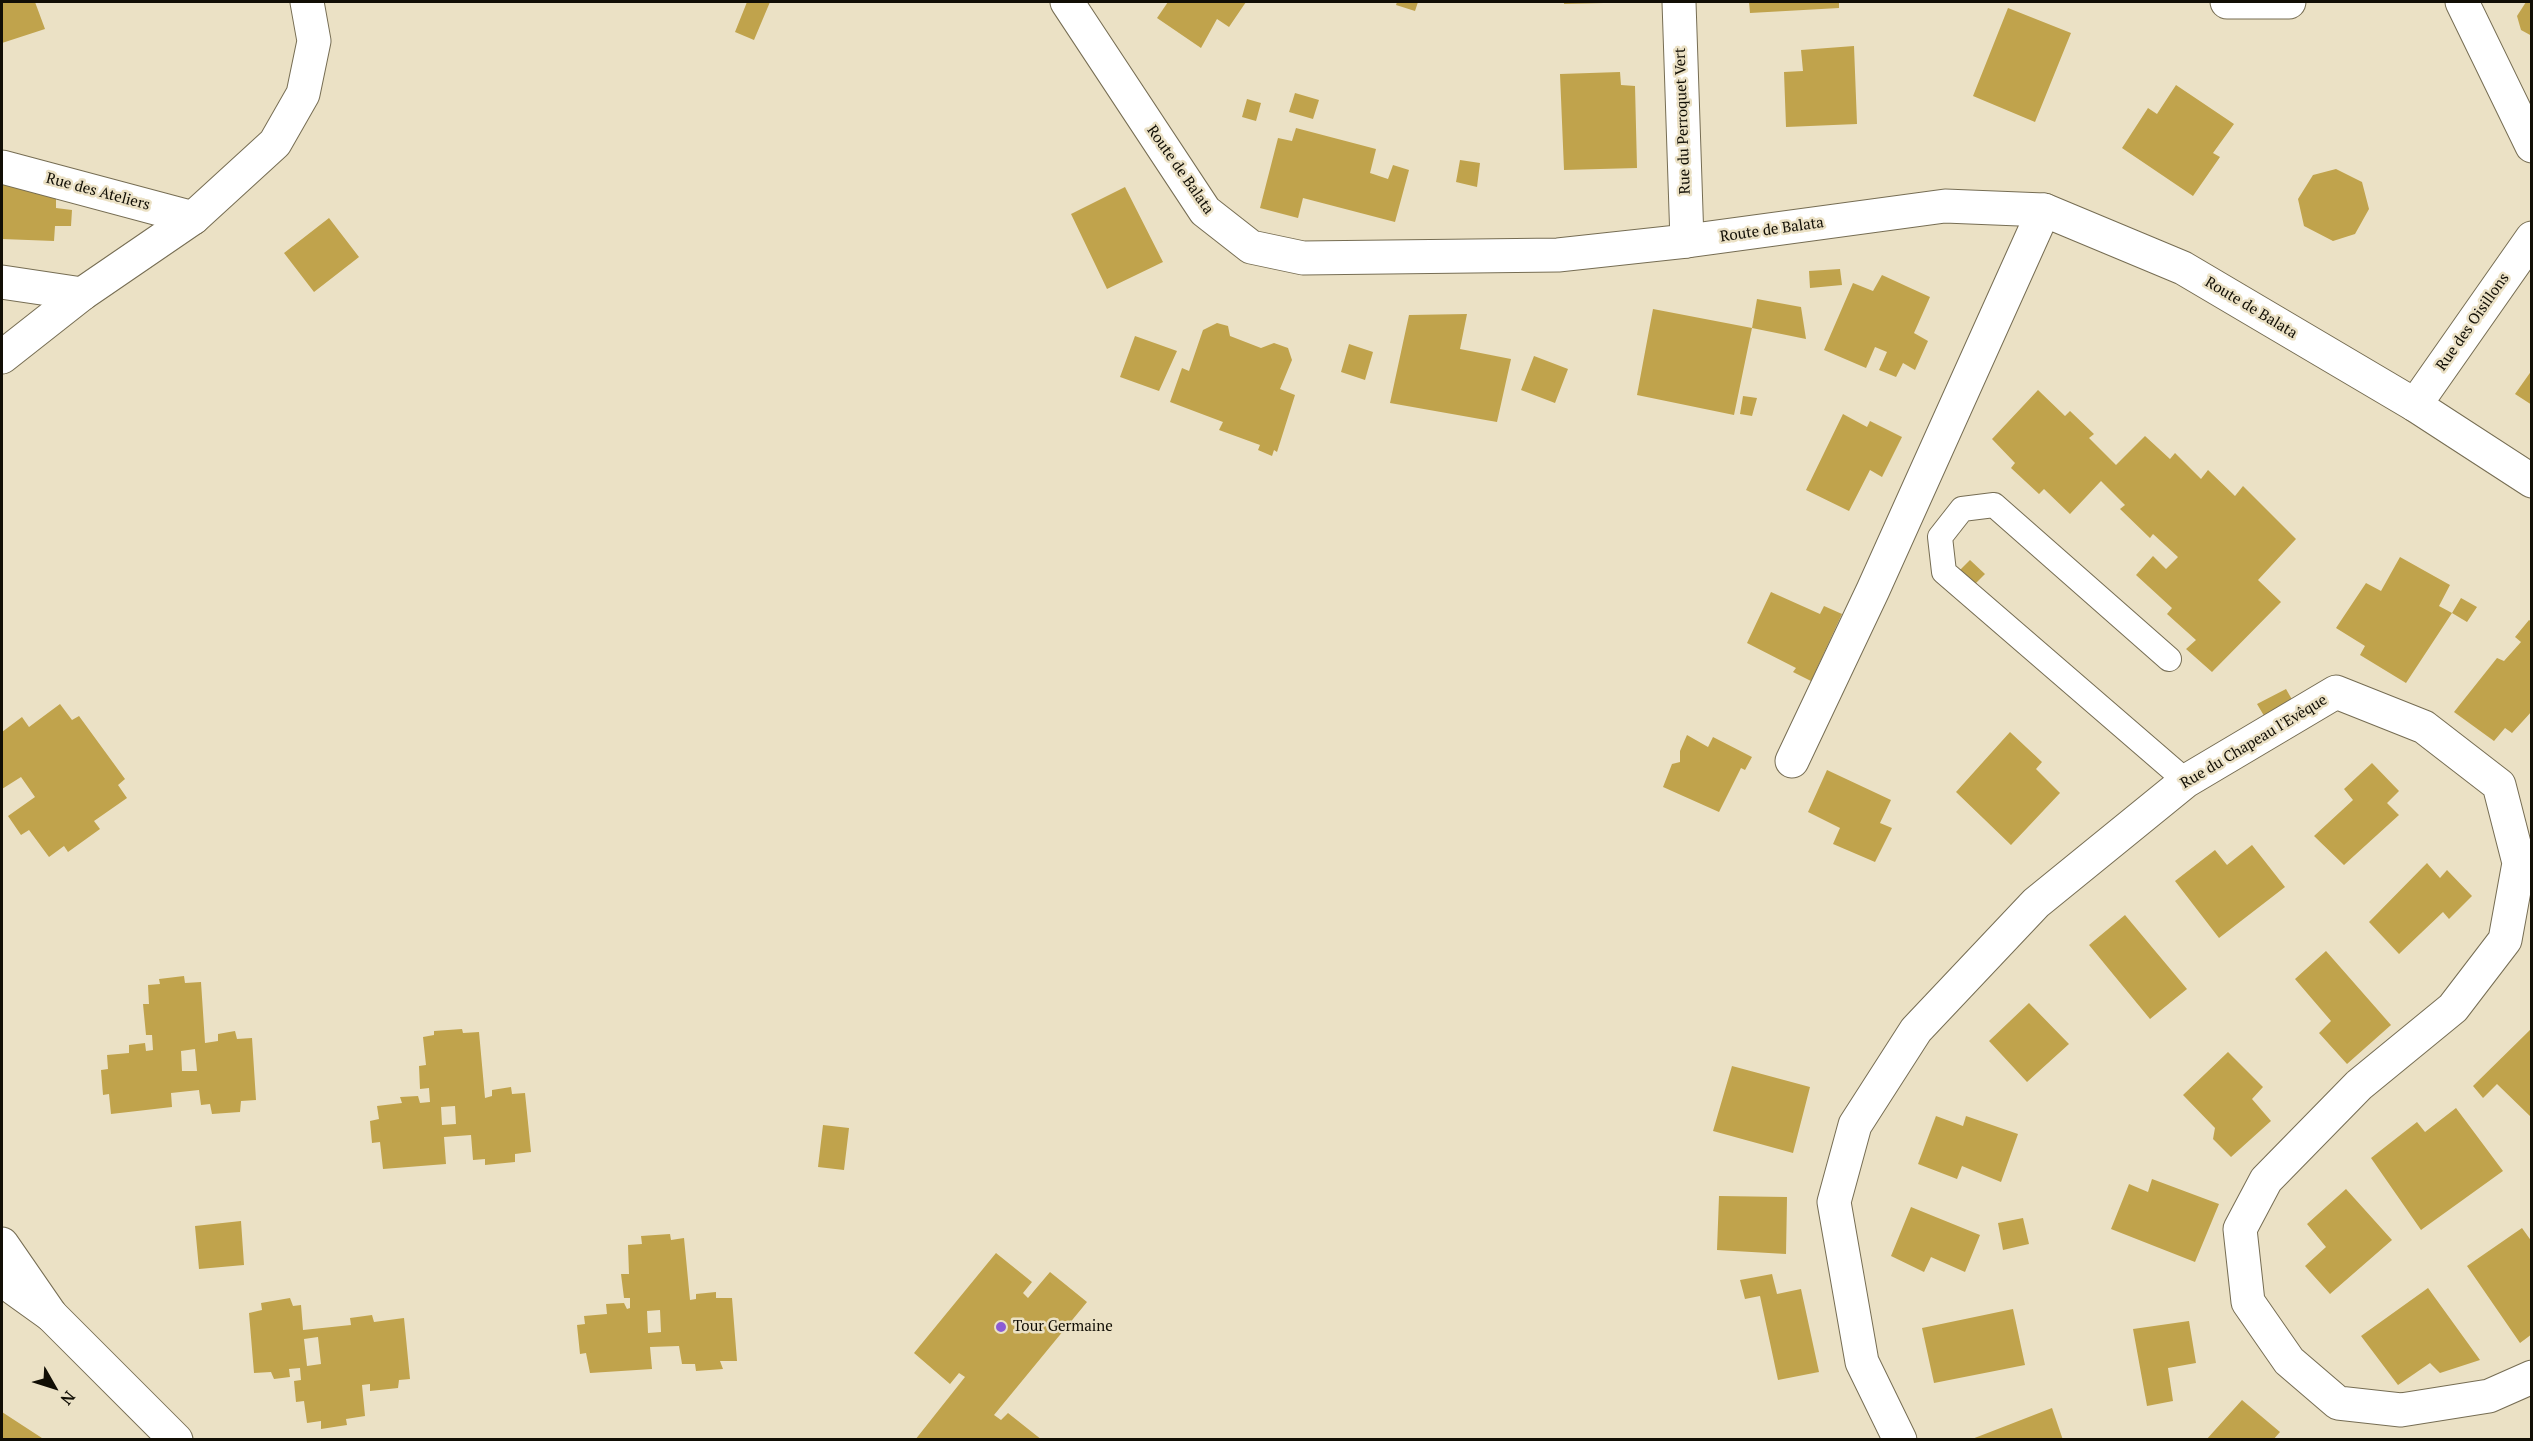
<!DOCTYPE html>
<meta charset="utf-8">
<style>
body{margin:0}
#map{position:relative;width:2533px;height:1441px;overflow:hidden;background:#ebe1c5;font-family:"PT Serif",serif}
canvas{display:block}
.frame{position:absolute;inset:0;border:3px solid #110e05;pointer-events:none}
.north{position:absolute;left:24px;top:1357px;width:60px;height:60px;-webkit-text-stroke:4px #ebe1c5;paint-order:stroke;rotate:129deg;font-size:16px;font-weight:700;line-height:24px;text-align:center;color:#110e05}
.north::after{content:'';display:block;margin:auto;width:21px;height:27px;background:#110e05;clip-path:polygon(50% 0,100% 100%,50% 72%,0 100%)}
</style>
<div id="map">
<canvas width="2533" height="1441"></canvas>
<div class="frame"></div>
<div class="north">N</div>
</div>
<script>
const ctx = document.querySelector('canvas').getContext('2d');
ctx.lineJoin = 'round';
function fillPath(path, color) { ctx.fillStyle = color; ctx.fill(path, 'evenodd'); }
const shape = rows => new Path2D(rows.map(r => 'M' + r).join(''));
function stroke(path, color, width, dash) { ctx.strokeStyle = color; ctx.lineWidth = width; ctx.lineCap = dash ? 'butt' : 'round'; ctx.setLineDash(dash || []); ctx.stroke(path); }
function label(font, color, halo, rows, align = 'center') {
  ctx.font = font + ' "PT Serif",serif'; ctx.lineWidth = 5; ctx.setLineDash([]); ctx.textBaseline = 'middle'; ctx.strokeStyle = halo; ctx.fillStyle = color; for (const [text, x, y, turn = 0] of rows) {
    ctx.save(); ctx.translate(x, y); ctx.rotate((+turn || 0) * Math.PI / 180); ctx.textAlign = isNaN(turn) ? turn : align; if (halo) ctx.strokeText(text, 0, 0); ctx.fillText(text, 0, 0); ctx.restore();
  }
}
const building = shape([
 [2,2,35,2,45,29,2,43],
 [747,2,770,2,754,40,735,32],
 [1168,2,1246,2,1229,27,1217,19,1201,48,1157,18],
 [1397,2,1418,2,1415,11,1396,5],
 [1564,2,1604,2,1604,3,1564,4],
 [1749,2,1839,2,1839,8,1750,13],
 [2526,2,2532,2,2532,36,2521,30,2517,16],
 [2008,8,2071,33,2035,122,1973,96],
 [1854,46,1857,124,1786,127,1784,72,1803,71,1801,50],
 [1620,72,1621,85,1635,86,1637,168,1564,170,1560,74],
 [2176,85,2234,124,2213,153,2220,157,2193,196,2122,148,2148,108,2157,114],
 [1295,93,1319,100,1313,119,1289,112],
 [1247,99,1261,103,1256,121,1242,117],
 [1296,128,1376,149,1370,173,1388,179,1393,165,1409,170,1395,222,1303,198,1298,218,1260,208,1278,138,1292,141],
 [1460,160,1480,163,1477,187,1456,182],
 [2336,169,2362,182,2369,209,2355,234,2333,241,2304,226,2298,199,2313,175],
 [2,184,56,195,56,208,72,210,71,226,55,226,54,241,2,239],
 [1125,187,1163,262,1107,289,1071,214],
 [329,218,359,257,314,292,284,253],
 [1840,269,1842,285,1810,288,1809,271],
 [1882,275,1930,297,1914,333,1928,341,1915,370,1903,363,1896,377,1879,370,1887,352,1875,347,1866,368,1824,350,1853,283,1873,291],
 [1757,299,1801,307,1806,339,1752,328],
 [1653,309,1752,328,1734,415,1637,395],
 [1467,314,1460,349,1511,359,1497,422,1390,403,1409,315],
 [1217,323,1228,326,1230,336,1261,348,1274,343,1288,348,1292,360,1280,389,1295,395,1277,452,1274,450,1272,456,1258,450,1260,445,1219,430,1223,422,1170,402,1182,368,1189,371,1203,330],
 [1135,336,1177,351,1159,391,1120,377],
 [1349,344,1373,352,1365,380,1341,372],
 [1534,356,1568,369,1555,403,1521,390],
 [2532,370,2532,405,2515,394],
 [2038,390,2065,416,2070,411,2094,434,2089,438,2116,465,2145,436,2170,459,2175,453,2201,479,2208,470,2235,496,2243,486,2296,539,2258,580,2281,602,2212,672,2186,649,2196,640,2167,614,2172,608,2136,575,2153,556,2166,569,2178,557,2153,534,2150,538,2120,509,2125,505,2101,481,2070,514,2044,489,2039,494,2011,468,2015,463,1992,439],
 [1743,396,1757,398,1752,416,1740,414],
 [1843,414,1867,427,1870,421,1902,437,1882,477,1870,470,1849,511,1806,490],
 [2400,557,2450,585,2439,606,2452,613,2406,683,2360,655,2365,646,2336,628,2366,583,2381,591],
 [1970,560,1985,574,1969,590,1954,576],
 [1771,592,1820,614,1824,606,1842,614,1811,681,1793,672,1796,668,1747,643],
 [2461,598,2477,607,2467,622,2452,613],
 [2529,620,2532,622,2532,711,2512,733,2505,728,2494,741,2454,712,2497,658,2504,661,2521,642,2515,637],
 [2286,689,2294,703,2266,719,2257,704],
 [60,704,72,720,79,716,125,779,118,785,127,798,94,821,100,829,68,852,64,846,49,857,29,830,21,835,8,816,35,797,21,777,2,789,2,732,22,717,29,727],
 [2010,732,2042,762,2036,769,2060,793,2011,845,1956,792],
 [1687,735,1708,747,1713,737,1752,757,1745,770,1741,768,1719,812,1663,787,1672,764,1680,762,1680,751],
 [2372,763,2399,791,2387,803,2399,815,2344,865,2314,836,2353,800,2344,789],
 [1827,770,1891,800,1880,823,1892,828,1875,862,1833,844,1840,828,1808,812],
 [2252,845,2285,887,2219,938,2175,881,2215,850,2227,865],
 [2427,863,2440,878,2447,870,2472,896,2449,919,2443,912,2399,954,2369,922],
 [2125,915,2187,989,2150,1019,2089,945],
 [2326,951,2391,1025,2347,1064,2319,1033,2331,1021,2295,979],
 [184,976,185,983,201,982,205,1043,218,1041,218,1034,235,1031,237,1039,252,1038,256,1100,241,1101,240,1112,212,1114,210,1104,201,1105,199,1090,171,1093,172,1107,111,1114,109,1094,103,1095,101,1070,108,1069,107,1055,129,1053,129,1045,145,1043,146,1051,153,1050,152,1035,146,1035,143,1004,149,1004,148,985,160,984,159,979],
 [195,1049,197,1071,182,1071,181,1051],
 [2029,1003,2069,1044,2027,1082,1989,1041],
 [2532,1028,2532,1118,2497,1084,2483,1098,2473,1086],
 [462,1029,463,1033,479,1032,485,1098,492,1096,492,1090,511,1087,512,1094,525,1093,531,1152,515,1154,515,1162,485,1165,485,1159,473,1160,471,1135,444,1137,446,1164,383,1169,380,1142,372,1143,370,1121,379,1119,377,1106,402,1103,400,1097,418,1096,420,1103,430,1102,429,1088,420,1089,419,1066,426,1065,423,1037,434,1035,434,1031],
 [455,1106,456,1124,442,1125,441,1107],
 [2228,1052,2263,1087,2252,1099,2271,1121,2231,1157,2213,1139,2215,1128,2183,1095],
 [1732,1066,1810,1087,1793,1153,1713,1131],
 [2456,1108,2503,1171,2421,1230,2371,1158,2417,1122,2425,1132],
 [1936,1116,1963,1126,1966,1116,2018,1134,2001,1182,1962,1166,1957,1179,1918,1164],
 [823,1125,849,1128,844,1170,818,1167],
 [2152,1179,2219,1204,2195,1262,2111,1229,2129,1184,2148,1192],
 [2346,1189,2392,1240,2330,1294,2305,1266,2326,1247,2307,1224],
 [1719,1196,1787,1197,1786,1254,1717,1250],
 [1911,1207,1980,1235,1965,1272,1931,1257,1924,1272,1891,1256],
 [2023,1218,2029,1244,2003,1250,1998,1223],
 [241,1221,244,1265,199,1269,195,1226],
 [2522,1228,2532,1242,2532,1334,2520,1343,2467,1266],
 [670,1234,671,1240,684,1238,690,1300,696,1299,696,1294,716,1292,716,1298,732,1298,737,1361,720,1361,723,1369,696,1371,695,1364,682,1364,679,1346,650,1347,652,1369,590,1373,586,1353,580,1354,577,1325,585,1324,584,1316,607,1314,606,1304,624,1303,627,1309,630,1308,630,1298,624,1298,621,1274,629,1274,628,1245,642,1244,641,1236],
 [660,1310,661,1332,648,1333,647,1311],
 [996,1253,1032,1282,1023,1293,1028,1298,1050,1272,1087,1302,994,1415,1001,1420,1008,1413,1042,1440,915,1440,965,1377,959,1373,950,1384,914,1353],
 [1772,1274,1777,1294,1801,1289,1819,1372,1778,1380,1760,1296,1745,1299,1740,1280],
 [2428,1288,2480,1360,2440,1373,2430,1363,2398,1385,2361,1336],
 [290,1298,293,1306,301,1305,303,1330,351,1325,350,1318,372,1315,374,1322,404,1318,410,1379,399,1380,398,1388,370,1391,370,1384,362,1385,365,1416,346,1419,347,1425,321,1429,321,1421,307,1423,304,1401,296,1402,294,1381,301,1380,300,1368,289,1369,290,1377,274,1379,271,1372,254,1373,249,1313,262,1310,261,1303],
 [318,1337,321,1364,307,1366,304,1339],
 [2013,1309,2025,1365,1934,1383,1922,1328],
 [2189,1321,2196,1363,2168,1368,2173,1401,2147,1406,2133,1329],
 [2242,1400,2280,1432,2273,1440,2206,1440],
 [2052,1408,2063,1440,1972,1440,1972,1439],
 [2,1412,45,1440,2,1440]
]);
const lane = shape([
 [2169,659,1994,505,1962,509,1940,537,1944,572,2186,781]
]);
const street = shape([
 [1679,2,1687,241],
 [2227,2,2289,2],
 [2462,2,2532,146],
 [2,167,193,218],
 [2,282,82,294],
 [2415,405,2532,238],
 [1792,761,1873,590,2044,210],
 [2,1244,51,1315,176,1440],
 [1900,1440,1862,1362,1834,1202,1855,1125,1916,1030,2036,903,2186,781,2336,692,2424,727,2499,785,2519,863,2505,940,2453,1008,2359,1085,2266,1180,2240,1229,2248,1302,2289,1361,2338,1403,2401,1410,2489,1396,2532,1377]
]);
const secondary = shape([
 [1067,2,1205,211,1251,247,1303,258,1558,255,1687,241,1945,206,2044,210,2183,268,2415,405,2532,481],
 [2,357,82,294,193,218,275,143,303,94,314,41,307,2],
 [2,1280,51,1315]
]);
const markers = [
 [1001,1327,6,"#8b5cd5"]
];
const streetNames = [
 ["Rue du Perroquet Vert",1683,121,-92],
 ["Route de Balata",1180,170,55],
 ["Rue des Ateliers",98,192,15],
 ["Route de Balata",1772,230,-8],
 ["Route de Balata",2251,308,31],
 ["Rue des Oisillons",2473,322,-55],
 ["Rue du Chapeau l'Evêque",2254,742,-31]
];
const poiNames = [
 ["Tour Germaine",1013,1327]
];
fillPath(building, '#c0a34c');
stroke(lane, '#766d53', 26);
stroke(street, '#766d53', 35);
stroke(secondary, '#766d53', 35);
stroke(lane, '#fff', 24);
stroke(street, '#fff', 33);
stroke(secondary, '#fff', 33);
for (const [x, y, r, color] of markers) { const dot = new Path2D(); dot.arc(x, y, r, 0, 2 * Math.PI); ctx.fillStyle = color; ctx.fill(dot); stroke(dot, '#ebe1c5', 2); }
label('15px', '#110e05', '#ebe1c5', streetNames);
label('15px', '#110e05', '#ebe1c5', poiNames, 'left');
</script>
